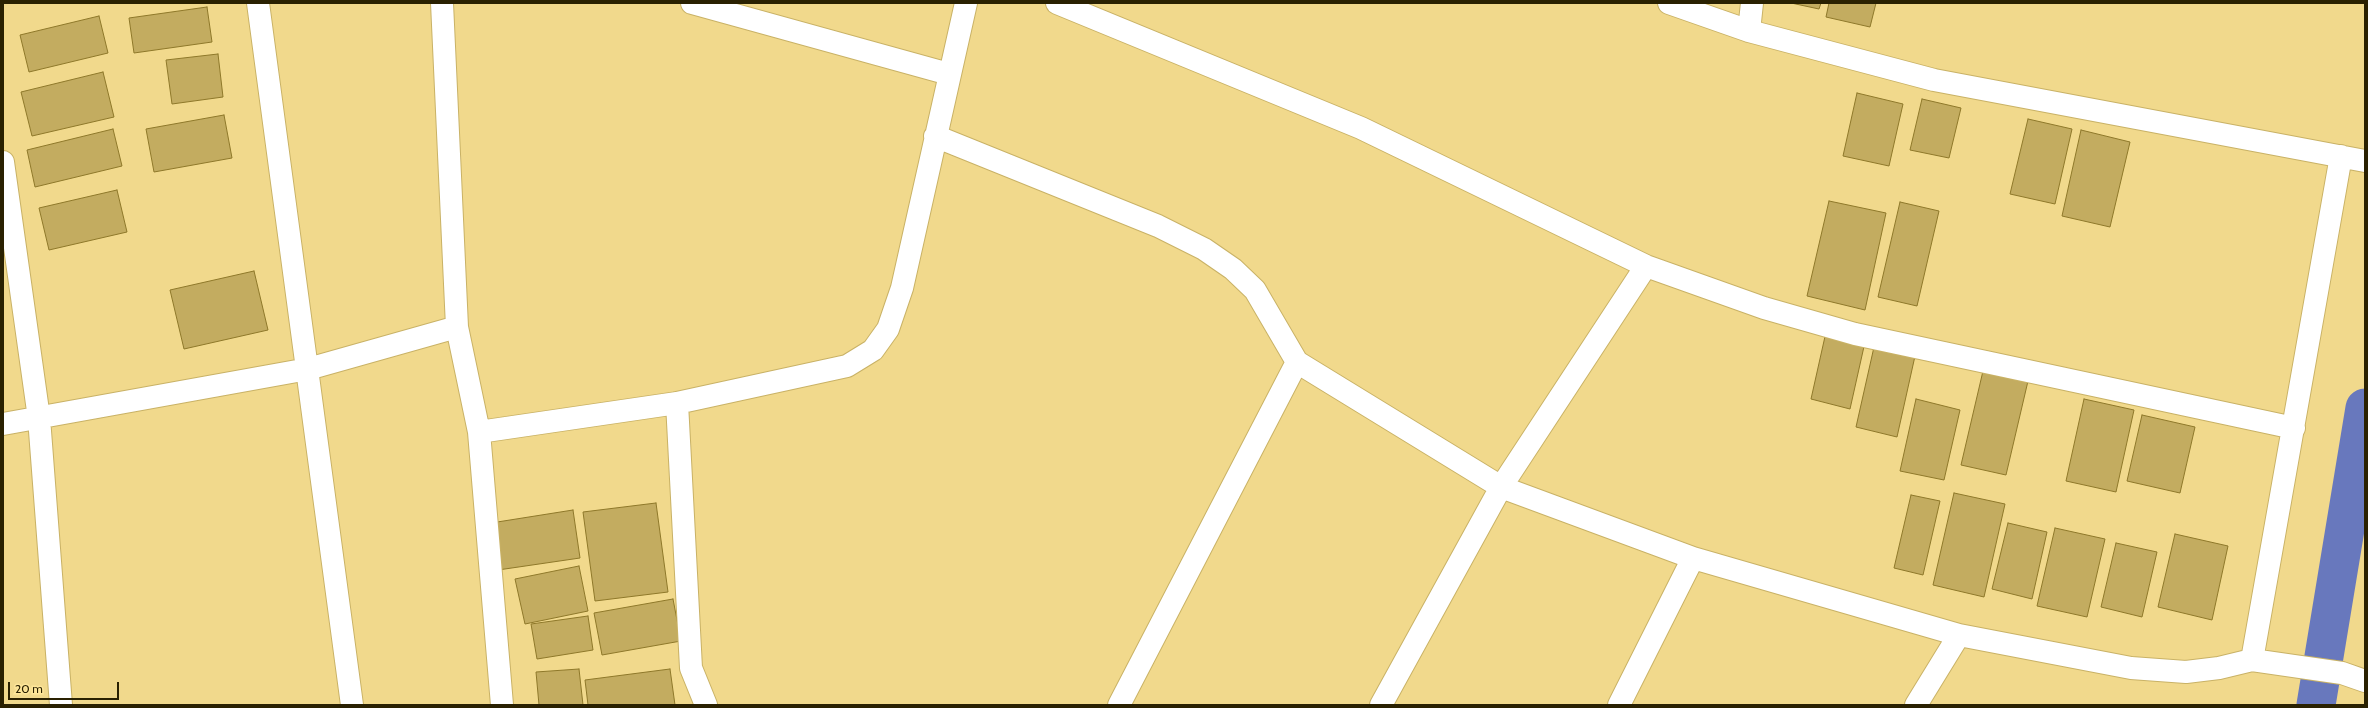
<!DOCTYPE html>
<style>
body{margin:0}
#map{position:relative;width:2368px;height:708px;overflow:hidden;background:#f1d98c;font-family:Cabin,sans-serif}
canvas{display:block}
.frame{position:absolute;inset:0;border:4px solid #2a2101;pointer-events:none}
.scale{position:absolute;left:8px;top:682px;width:111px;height:18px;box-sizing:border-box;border:2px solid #2a2101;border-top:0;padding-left:5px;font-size:12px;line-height:14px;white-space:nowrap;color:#2a2101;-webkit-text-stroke:3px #fee699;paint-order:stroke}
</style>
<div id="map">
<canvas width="2368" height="708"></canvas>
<div class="frame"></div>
<div class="scale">20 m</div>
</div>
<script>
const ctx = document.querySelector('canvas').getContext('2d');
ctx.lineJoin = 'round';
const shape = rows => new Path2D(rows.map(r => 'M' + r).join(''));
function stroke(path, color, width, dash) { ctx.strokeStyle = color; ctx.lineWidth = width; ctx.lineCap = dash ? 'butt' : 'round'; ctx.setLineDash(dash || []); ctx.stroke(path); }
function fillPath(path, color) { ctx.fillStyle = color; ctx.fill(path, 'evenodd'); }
const canal = shape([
 [2316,705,2365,408]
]);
const building = shape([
 [1791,3,1821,3,1819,9,1791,3],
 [1829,3,1876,3,1870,27,1826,17,1829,3],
 [207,7,212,42,134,53,129,18,207,7],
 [99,16,108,53,29,72,20,35,99,16],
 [218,54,223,97,172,104,166,60,218,54],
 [103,72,114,117,32,136,21,92,103,72],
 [1857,93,1903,104,1889,166,1843,156,1857,93],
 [1922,99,1961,108,1949,158,1910,150,1922,99],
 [224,115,232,158,154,172,146,129,224,115],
 [2028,119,2072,129,2055,204,2010,194,2028,119],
 [113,129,122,166,35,187,27,150,113,129],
 [2081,130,2130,142,2110,227,2062,216,2081,130],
 [117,190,127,232,49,250,39,208,117,190],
 [1829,201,1886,213,1865,310,1807,296,1829,201],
 [1900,202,1939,211,1917,306,1878,297,1900,202],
 [254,271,268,330,184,349,170,290,254,271],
 [1826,332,1865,342,1850,409,1811,399,1826,332],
 [1874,347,1915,356,1897,437,1856,427,1874,347],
 [1983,371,2028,381,2006,475,1961,465,1983,371],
 [1916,399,1960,410,1944,480,1900,471,1916,399],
 [2084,399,2134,410,2116,492,2066,481,2084,399],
 [2142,415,2195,427,2180,493,2127,481,2142,415],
 [1954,493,2005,504,1984,597,1933,585,1954,493],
 [1911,495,1940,501,1923,575,1894,568,1911,495],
 [656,503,668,592,595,601,583,512,656,503],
 [573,510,580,558,498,570,491,523,573,510],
 [2008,523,2047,532,2032,599,1992,589,2008,523],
 [2055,528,2105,539,2087,617,2037,606,2055,528],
 [2175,534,2228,546,2212,620,2158,607,2175,534],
 [2116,543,2157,552,2142,617,2101,607,2116,543],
 [579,566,588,611,525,624,515,579,579,566],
 [673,599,681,641,602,655,594,613,673,599],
 [588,616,593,650,537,659,531,624,588,616],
 [579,669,583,705,539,705,536,672,579,669],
 [670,669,675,705,588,705,585,680,670,669]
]);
const minor = shape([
 [258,3,352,705],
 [442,3,457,327,479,432],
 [692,3,949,74],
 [1057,3,1361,128,1646,266,1764,308,1855,334,2294,428],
 [1669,3,1749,31,1934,80,2365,161],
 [1749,31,1752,3],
 [935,136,1158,226,1204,249,1233,269,1255,290,1297,362,1501,487,1693,558,1959,635,2131,668,2186,672,2219,668,2252,660,2342,673,2365,681],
 [3,162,39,418,61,705],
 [677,403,691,668,706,705],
 [3,424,308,369,457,327],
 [2252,660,2341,156],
 [502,705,479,432,677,403,847,366,873,350,888,329,902,288,966,3],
 [1119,705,1297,362],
 [1381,705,1501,487,1646,266],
 [1619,705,1693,558],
 [1916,705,1959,635]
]);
stroke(canal, '#6878bd', 39);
fillPath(building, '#c3ac60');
stroke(building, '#8e782a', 1);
stroke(minor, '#c9b266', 24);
stroke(minor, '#fff', 22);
</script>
